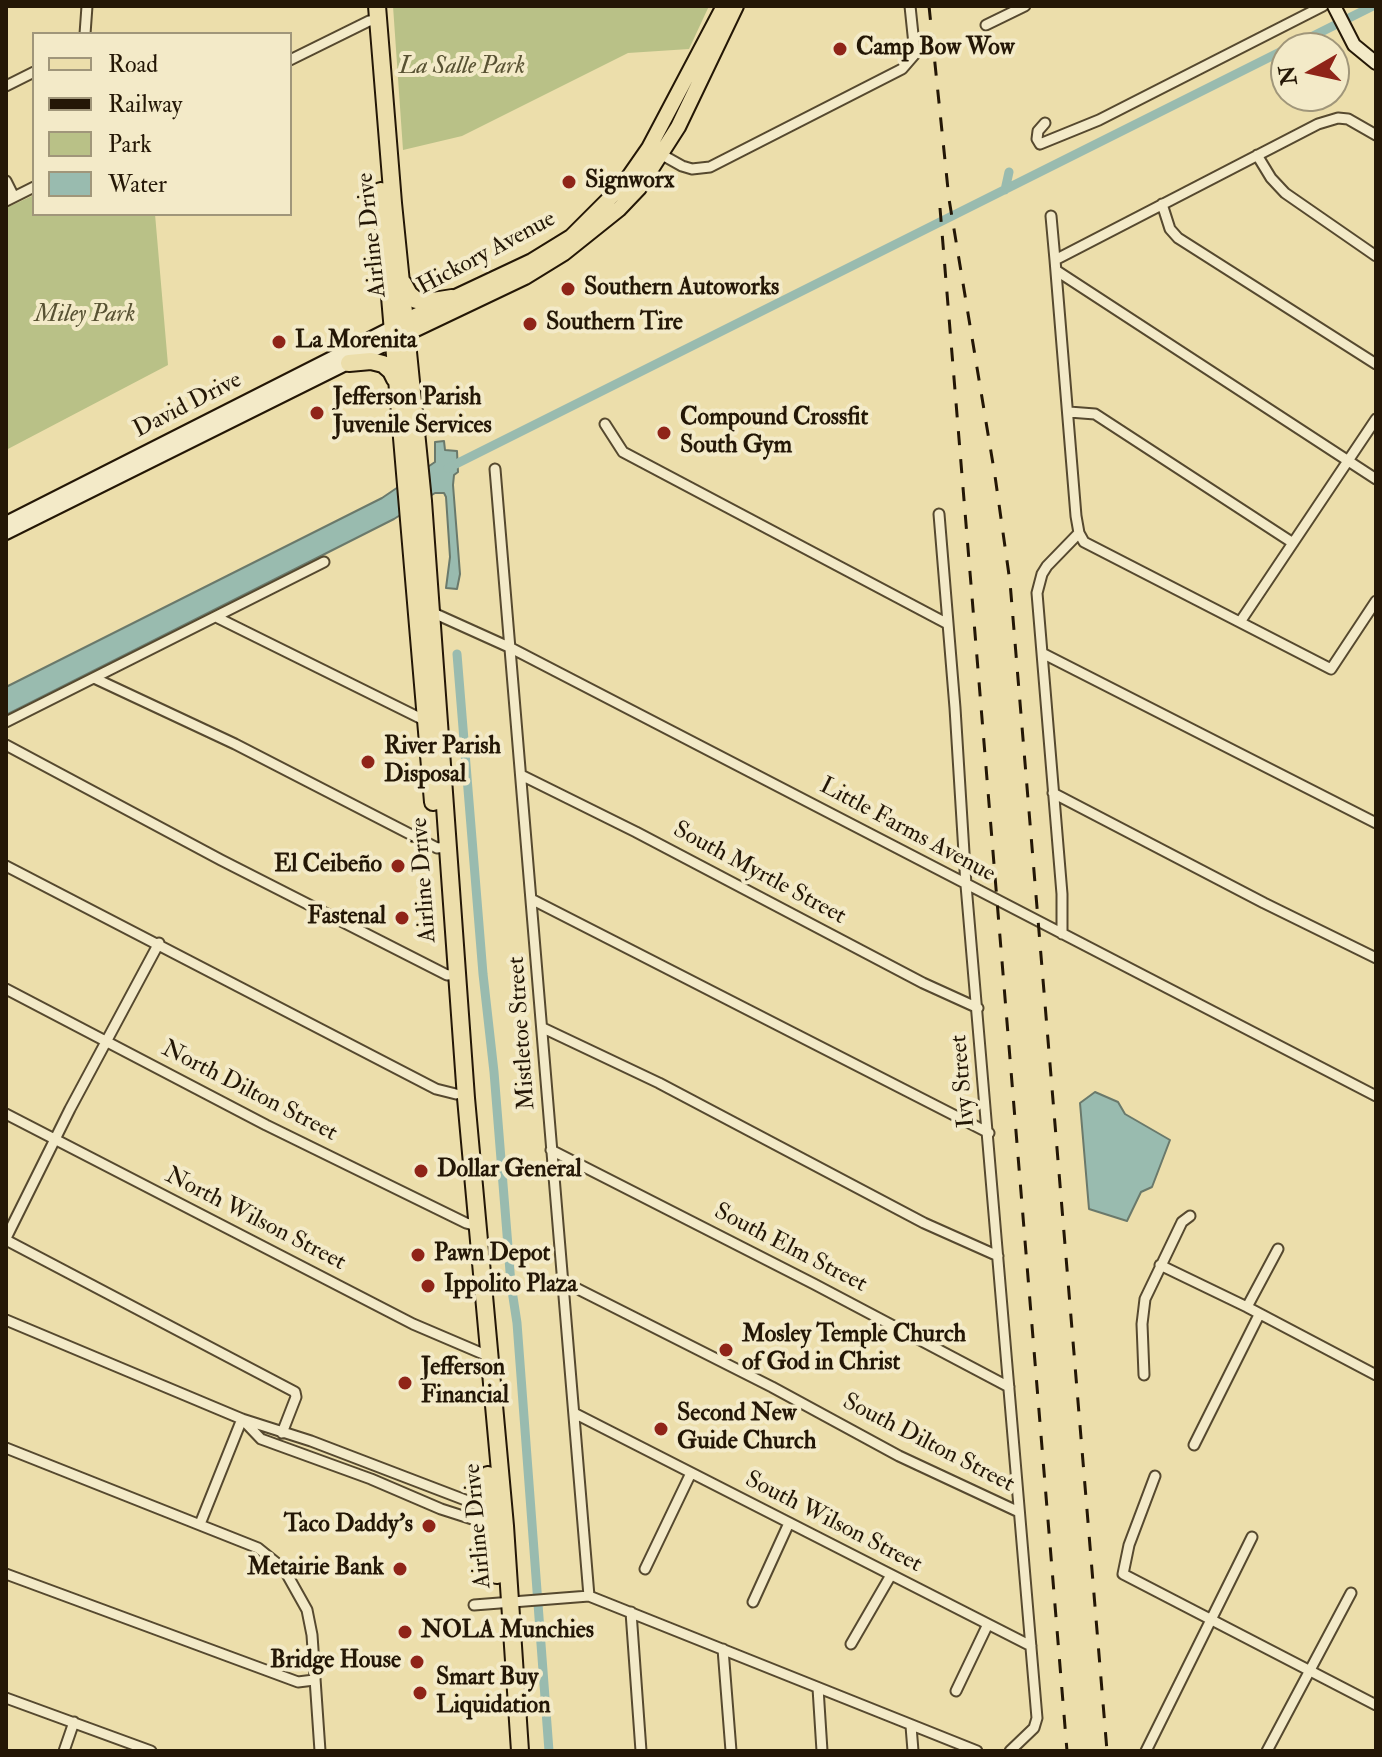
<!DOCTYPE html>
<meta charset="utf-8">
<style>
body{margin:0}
#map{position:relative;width:1382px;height:1757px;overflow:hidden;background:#ecdeab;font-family:"IM FELL Double Pica",serif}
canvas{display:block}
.frame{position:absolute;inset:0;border:8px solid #241706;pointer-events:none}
.legend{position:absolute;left:32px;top:32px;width:260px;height:184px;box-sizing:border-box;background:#f3eac8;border:2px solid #a0967a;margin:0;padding:10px 14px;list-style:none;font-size:24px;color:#241706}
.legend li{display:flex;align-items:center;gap:16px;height:40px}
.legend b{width:40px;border:2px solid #a0967a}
.north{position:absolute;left:1270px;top:32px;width:80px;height:80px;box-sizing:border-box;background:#f3eac8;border:2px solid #a0967a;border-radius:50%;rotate:261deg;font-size:22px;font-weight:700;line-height:32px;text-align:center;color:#241706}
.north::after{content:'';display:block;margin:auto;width:28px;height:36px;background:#8f2418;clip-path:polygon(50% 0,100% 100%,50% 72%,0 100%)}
</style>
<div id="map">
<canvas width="1382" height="1757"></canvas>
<div class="frame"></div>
<ul class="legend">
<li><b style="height:10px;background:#ecdeab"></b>Road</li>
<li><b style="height:10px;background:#241706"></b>Railway</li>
<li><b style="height:22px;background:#b9c187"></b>Park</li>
<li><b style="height:22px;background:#99bbaf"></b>Water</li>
</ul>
<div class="north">N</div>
</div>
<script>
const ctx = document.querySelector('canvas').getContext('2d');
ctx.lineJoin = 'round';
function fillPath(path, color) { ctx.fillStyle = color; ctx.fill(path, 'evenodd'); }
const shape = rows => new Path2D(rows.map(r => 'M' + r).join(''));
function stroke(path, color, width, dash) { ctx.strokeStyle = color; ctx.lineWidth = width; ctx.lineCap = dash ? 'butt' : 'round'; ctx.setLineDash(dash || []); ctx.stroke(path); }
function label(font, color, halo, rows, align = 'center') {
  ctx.font = font + ' "IM FELL Double Pica",serif'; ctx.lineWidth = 8; ctx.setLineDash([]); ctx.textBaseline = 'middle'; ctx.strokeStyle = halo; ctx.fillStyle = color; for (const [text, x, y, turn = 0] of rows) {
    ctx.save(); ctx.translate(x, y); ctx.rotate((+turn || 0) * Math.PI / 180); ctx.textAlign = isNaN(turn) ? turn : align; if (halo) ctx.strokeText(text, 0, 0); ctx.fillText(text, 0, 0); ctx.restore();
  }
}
const green = shape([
 [393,6,709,6,689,49,628,53,462,136,403,150],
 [34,195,34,214,155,214,168,365,6,450,6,208]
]);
const water = shape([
 [444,441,445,450,457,451,458,472,454,475,453,485,460,574,457,589,446,588,450,557,446,497,444,493,435,493,394,519,6,715,6,687,382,498,435,462,435,442,444,441],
 [1095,1092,1118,1102,1125,1114,1170,1140,1152,1187,1141,1192,1127,1221,1089,1209,1080,1103,1095,1092]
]);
const canal = shape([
 [1289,48,1373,6],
 [1005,190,1009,172],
 [448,468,1286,49],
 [457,654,483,974,494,1072,511,1284,517,1323,549,1751]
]);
const street = shape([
 [986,25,1025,6],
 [85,34,87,6],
 [290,60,369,21,378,20],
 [6,86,34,72],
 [1045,123,1038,131,1037,139,1040,144,1099,120,1323,6],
 [657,152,682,166,692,169,710,167,902,69,915,54,910,6],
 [1257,155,1271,178,1285,193,1376,256],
 [6,181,14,197],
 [6,201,34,187],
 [1162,204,1170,229,1178,238,1376,364],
 [1051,216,1055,260,1318,124,1338,118,1348,119,1376,135],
 [1055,260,1076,516,1079,533,1084,542,1331,669,1376,601],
 [1057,271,1376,479],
 [1069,412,1095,414,1293,543],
 [605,424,623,452,946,623],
 [495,469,589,1596],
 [939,514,955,708,966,885,1037,1718,1034,1728,1010,1751],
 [429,611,511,648,1376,1096],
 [216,617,428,722],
 [1240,622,1376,419],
 [1042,653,1376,823],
 [94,678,235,744,437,848,447,847],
 [6,722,324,562],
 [6,745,221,860,447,975,456,974],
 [521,775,636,832,923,983,978,1008],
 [1053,793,1264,903,1376,958],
 [6,866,436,1089,456,1094],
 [533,900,989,1133],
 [1062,934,1062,894,1037,593,1042,574,1047,566,1079,533],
 [6,989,266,1125,466,1223,477,1226],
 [543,1028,659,1083,924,1223,998,1256],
 [6,1114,413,1324,488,1356],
 [551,1150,814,1284,1009,1387],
 [6,1238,70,1109,159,943],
 [6,1240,295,1392,296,1397,282,1433],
 [1160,1265,1247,1307,1376,1375],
 [562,1281,772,1387,899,1456,1019,1512],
 [1247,1307,1278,1249],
 [6,1320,242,1419,311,1441,494,1511],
 [1144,1375,1142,1324,1145,1299,1182,1222,1190,1216],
 [574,1413,1031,1646],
 [242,1419,261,1439,371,1479,441,1509,494,1526],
 [1194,1445,1259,1315],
 [6,1448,258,1548,284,1569,307,1610,312,1635,320,1751],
 [1155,1476,1129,1545,1123,1574,1376,1705],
 [200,1524,242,1419],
 [645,1569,691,1473],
 [6,1574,298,1682,314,1680],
 [753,1602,789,1523],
 [474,1605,589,1596,977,1751],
 [631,1612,641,1751],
 [851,1644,891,1575],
 [723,1649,731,1751],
 [818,1688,822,1751],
 [956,1691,988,1624],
 [6,1698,151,1751],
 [911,1726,913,1751],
 [64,1751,74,1722],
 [1146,1751,1252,1537],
 [1267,1751,1351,1593]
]);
const secondary = shape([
 [1334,6,1354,45,1376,63],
 [6,523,391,328],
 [6,533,392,341]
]);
const primary = shape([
 [396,325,532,261,571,237,624,184,649,148,724,6],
 [399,337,525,277,564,253,619,209,639,188,678,127,736,6]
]);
const highway = shape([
 [377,6,393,203,423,501,466,1098,505,1526,520,1751],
 [381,191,433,802],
 [403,283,409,294,416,300,427,302,452,298],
 [349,363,371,361,383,364,391,371,395,379],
 [488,1475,497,1575]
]);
const rail = shape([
 [929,6,949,199,995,476,1010,582,1107,1751],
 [940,208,1067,1751]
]);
const markers = [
 [840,49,8,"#8f2418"],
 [569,182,8,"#8f2418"],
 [568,289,8,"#8f2418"],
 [530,324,8,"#8f2418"],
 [279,342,8,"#8f2418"],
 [317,413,8,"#8f2418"],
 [664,433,8,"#8f2418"],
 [368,762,8,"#8f2418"],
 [398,866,8,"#8f2418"],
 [402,918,8,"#8f2418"],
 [421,1171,8,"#8f2418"],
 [418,1255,8,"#8f2418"],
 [428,1286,8,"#8f2418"],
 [726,1350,8,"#8f2418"],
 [405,1383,8,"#8f2418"],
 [661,1429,8,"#8f2418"],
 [429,1526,8,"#8f2418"],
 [400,1569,8,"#8f2418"],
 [405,1632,8,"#8f2418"],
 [417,1662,8,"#8f2418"],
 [420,1693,8,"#8f2418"]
];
const poiNames = [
 ["Camp Bow Wow",856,49],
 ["Signworx",585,182],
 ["Southern Autoworks",584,289],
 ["Southern Tire",546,324],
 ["La Morenita",295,342],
 ["Jefferson Parish",333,399],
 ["Juvenile Services",333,427],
 ["Compound Crossfit",680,419],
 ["South Gym",680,447],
 ["River Parish",384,748],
 ["Disposal",384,776],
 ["El Ceibeño",382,866,"right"],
 ["Fastenal",386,918,"right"],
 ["Dollar General",437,1171],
 ["Pawn Depot",434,1255],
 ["Ippolito Plaza",444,1286],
 ["Mosley Temple Church",742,1336],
 ["of God in Christ",742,1364],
 ["Jefferson",421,1369],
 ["Financial",421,1397],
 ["Second New",677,1415],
 ["Guide Church",677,1443],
 ["Taco Daddy's",413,1526,"right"],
 ["Metairie Bank",384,1569,"right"],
 ["NOLA Munchies",421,1632],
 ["Bridge House",401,1662,"right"],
 ["Smart Buy",436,1679],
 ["Liquidation",436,1707]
];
const parkNames = [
 ["La Salle Park",462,68],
 ["Miley Park",85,316]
];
const streetNames = [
 ["Airline Drive",373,235,-96],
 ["Hickory Avenue",487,254,-28],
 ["David Drive",188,406,-27],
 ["Little Farms Avenue",907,831,28],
 ["South Myrtle Street",759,874,28],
 ["Airline Drive",425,880,-94],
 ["Mistletoe Street",523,1033,-94],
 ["Ivy Street",964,1081,-95],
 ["North Dilton Street",249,1092,27],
 ["North Wilson Street",255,1220,27],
 ["South Elm Street",790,1249,27],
 ["South Dilton Street",928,1444,27],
 ["South Wilson Street",833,1523,27],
 ["Airline Drive",479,1526,-95]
];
fillPath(green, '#b9c187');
fillPath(water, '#99bbaf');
stroke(water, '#6a796b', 2);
stroke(canal, '#99bbaf', 9);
stroke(street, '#56492f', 13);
stroke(secondary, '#241706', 16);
stroke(primary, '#241706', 18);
stroke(highway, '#241706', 20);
stroke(street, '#f3eac8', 9);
stroke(secondary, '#f3eac8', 12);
stroke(primary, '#ecdeab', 14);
stroke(highway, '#ecdeab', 16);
stroke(rail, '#241706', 3, [14, 14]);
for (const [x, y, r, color] of markers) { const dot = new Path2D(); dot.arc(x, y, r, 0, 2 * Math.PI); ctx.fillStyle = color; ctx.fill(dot); stroke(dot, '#f3eac8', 3); }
label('bold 24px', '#241706', '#f3eac8', poiNames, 'left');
label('italic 24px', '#585233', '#f3eac8', parkNames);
label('24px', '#241706', '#f3eac8', streetNames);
</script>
